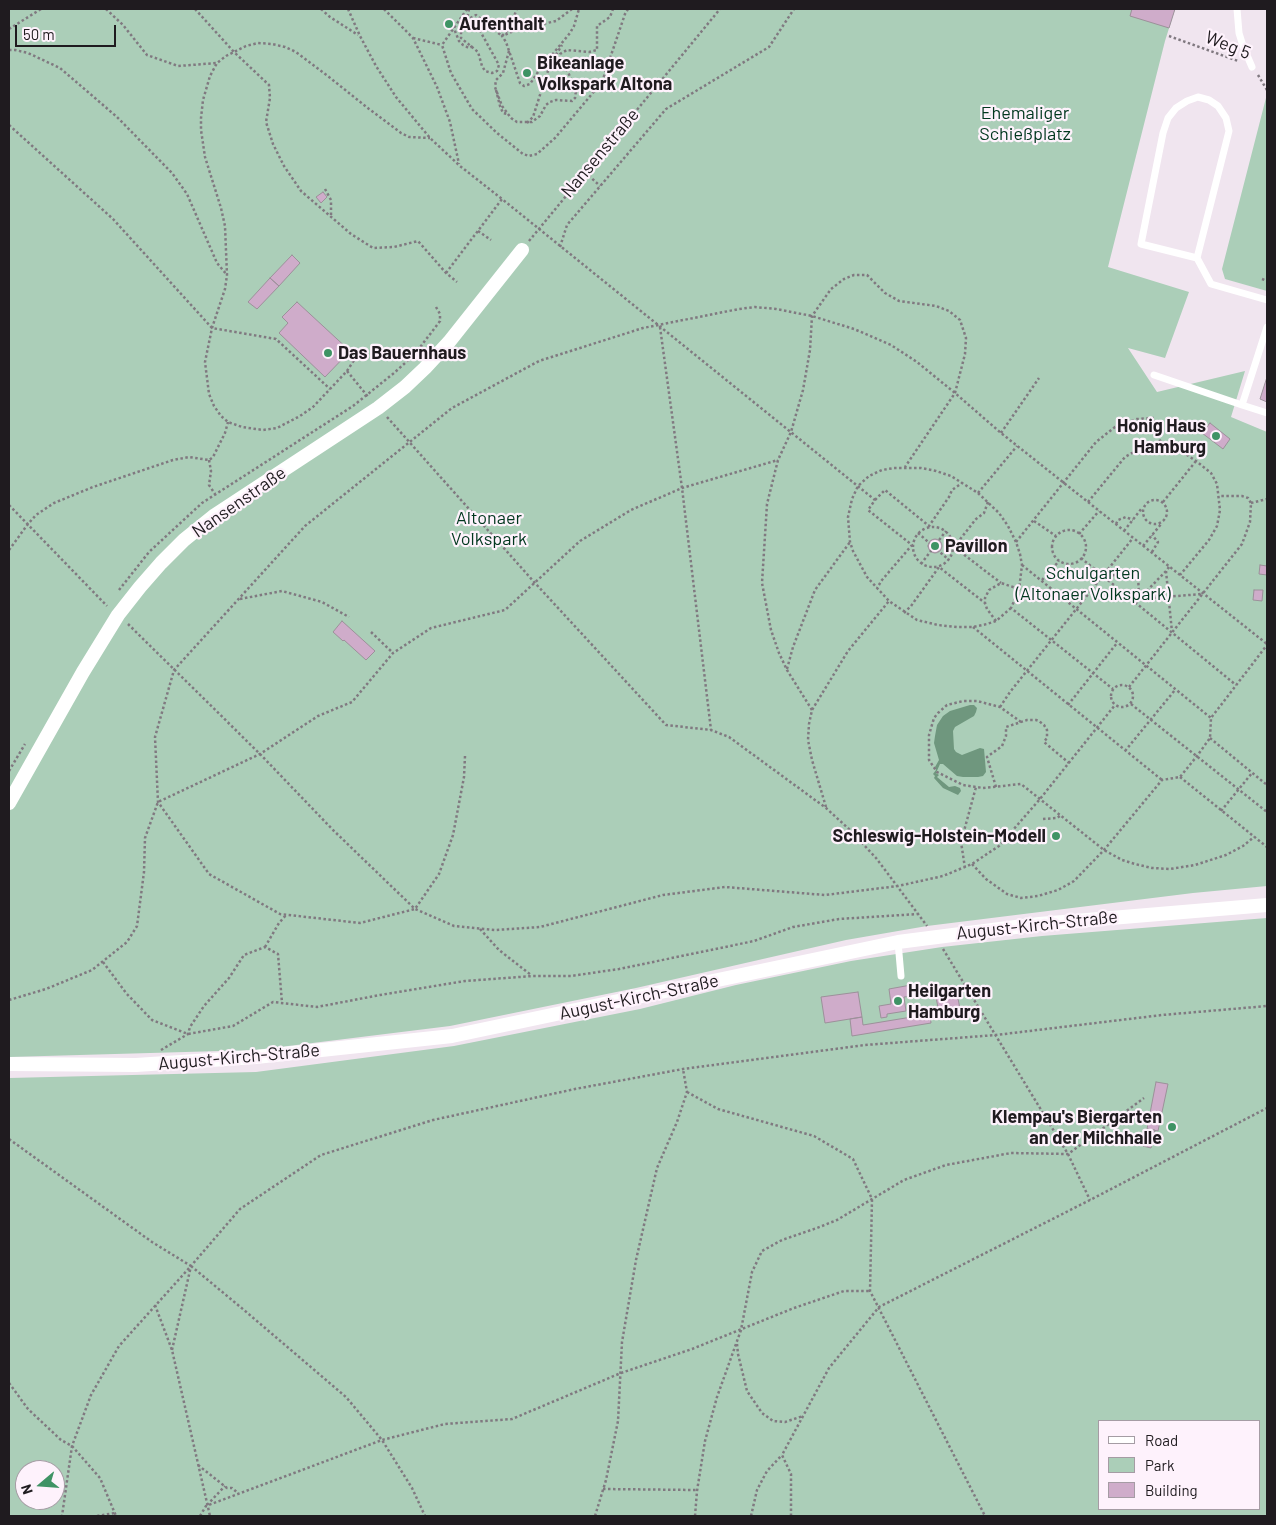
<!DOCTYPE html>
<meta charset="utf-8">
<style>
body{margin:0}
#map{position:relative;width:1276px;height:1525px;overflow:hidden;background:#f0e5ef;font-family:Barlow,sans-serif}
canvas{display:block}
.frame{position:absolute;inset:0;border:10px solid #1f1b1f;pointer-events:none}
.legend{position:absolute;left:1098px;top:1420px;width:162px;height:90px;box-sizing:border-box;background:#fef2fc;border:1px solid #a59ca4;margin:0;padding:6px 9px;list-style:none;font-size:15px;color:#1f1b1f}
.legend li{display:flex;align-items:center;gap:10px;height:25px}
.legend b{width:25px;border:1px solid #a59ca4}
.north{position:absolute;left:15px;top:1460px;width:50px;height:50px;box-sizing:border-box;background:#fef2fc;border:1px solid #a59ca4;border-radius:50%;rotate:252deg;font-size:14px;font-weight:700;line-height:20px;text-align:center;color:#1f1b1f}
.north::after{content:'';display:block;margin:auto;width:18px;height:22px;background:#3f9365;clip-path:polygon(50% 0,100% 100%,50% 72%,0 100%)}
.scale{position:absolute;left:15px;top:25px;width:101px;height:22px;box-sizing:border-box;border:2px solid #1f1b1f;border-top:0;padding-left:6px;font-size:15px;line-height:18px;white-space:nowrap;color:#1f1b1f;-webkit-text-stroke:4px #fef2fc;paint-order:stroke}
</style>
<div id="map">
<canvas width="1276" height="1525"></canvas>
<div class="frame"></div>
<ul class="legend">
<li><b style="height:6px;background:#fff"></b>Road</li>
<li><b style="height:14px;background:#abceb8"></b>Park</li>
<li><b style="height:14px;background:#cfacca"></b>Building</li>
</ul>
<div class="north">N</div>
<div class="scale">50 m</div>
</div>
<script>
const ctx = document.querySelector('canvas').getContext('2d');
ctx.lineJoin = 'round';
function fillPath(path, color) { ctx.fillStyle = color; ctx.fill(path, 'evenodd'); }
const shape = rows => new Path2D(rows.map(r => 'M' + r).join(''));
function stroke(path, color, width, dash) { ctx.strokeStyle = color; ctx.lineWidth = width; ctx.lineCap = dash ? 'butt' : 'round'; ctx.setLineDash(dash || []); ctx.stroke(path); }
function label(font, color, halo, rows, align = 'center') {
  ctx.font = font + ' Barlow,sans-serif'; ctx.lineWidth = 4.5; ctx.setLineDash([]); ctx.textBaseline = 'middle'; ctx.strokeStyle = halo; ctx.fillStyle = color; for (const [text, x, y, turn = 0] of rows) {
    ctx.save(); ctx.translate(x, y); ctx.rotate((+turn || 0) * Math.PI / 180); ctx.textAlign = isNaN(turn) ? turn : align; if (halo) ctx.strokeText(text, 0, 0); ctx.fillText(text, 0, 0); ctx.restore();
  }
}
const green = shape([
 [9,9,1175,9,1165,41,1108,267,1189,292,1165,358,1128,348,1157,392,1245,371,1231,417,1267,432,1267,886,1193,893,927,926,846,940,636,988,450,1026,256,1050,9,1057],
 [1267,94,1267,291,1225,279,1222,269],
 [1267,918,1267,1516,9,1516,9,1078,256,1072,454,1046,640,1009,736,985,851,961,942,947,1042,936],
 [1100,1421,1260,1421,1260,1509,1100,1509],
 [25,1470,55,1470,55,1500,25,1500]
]);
const water = shape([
 [970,705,974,705,977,708,976,712,974,716,955,727,953,731,954,749,956,752,962,755,980,748,984,749,986,772,983,776,978,777,963,777,957,776,943,764,940,764,936,773,939,775,937,777,949,787,955,786,960,788,961,791,958,795,943,788,934,778,935,776,933,774,936,770,935,767,939,760,934,743,935,736,937,725,943,716,950,711]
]);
const building = shape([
 [1132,9,1175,9,1169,28,1130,16,1132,9],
 '444 24a5 5 0 1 1 10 0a5 5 0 1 1-10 0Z',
 [323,192,327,197,321,203,316,197,323,192],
 [292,255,300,263,279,286,270,278,292,255],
 [270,278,279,286,257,309,248,302,270,278],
 [297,302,350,351,325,377,279,333,288,323,282,317,297,302],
 [1267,377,1267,402,1260,399,1267,377],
 [1210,423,1230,439,1223,449,1202,433,1210,423],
 '928 546a7 7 0 1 1 14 0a7 7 0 1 1-14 0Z',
 [1260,565,1267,566,1267,575,1259,574,1260,565],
 [1254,590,1263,590,1262,601,1253,600,1254,590],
 [342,621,375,651,366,660,344,640,343,641,333,632,342,621],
 [911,985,913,996,904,997,906,1011,887,1014,887,1017,881,1018,879,1006,891,1004,889,989,911,985],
 [956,988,961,1014,940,1018,935,992,956,988],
 [858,992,862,1017,825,1023,821,997,858,992],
 [930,1014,931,1023,852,1036,850,1019,862,1017,863,1025,930,1014],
 [1156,1082,1168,1084,1158,1131,1147,1129,1156,1082],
 [1147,1129,1155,1130,1151,1148,1143,1146,1147,1129]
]);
const path = shape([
 [106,9,123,25,147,55,178,66,217,63],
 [195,9,234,52,269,85,270,98,266,122,273,144,284,166,301,191,351,234,373,248,394,247,418,241,446,273,457,282],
 [321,9,330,17,358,35],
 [348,9,360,36,376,66,396,97,430,138,460,166,502,199],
 [384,9,413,38,437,87,450,122,459,164],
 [467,9,442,45,451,73,472,109,497,133,523,154,529,156,537,154,555,138,602,82,625,14,628,9],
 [469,9,467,20,476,15,502,36,508,30,517,9],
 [572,9,556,21,516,30,502,36,506,42,520,83,524,86,530,84,538,72,570,33,574,26,579,9],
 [472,24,479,29,499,65,497,71,495,72,492,73,485,71,482,66,478,52,461,38,461,32,465,26,472,24],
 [453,26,459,41,463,45,469,48,473,46],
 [9,29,41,9],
 [1169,36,1238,61],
 [413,38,442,45],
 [9,50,15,50,28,53,60,68,117,117,172,173,187,194,217,263,227,275],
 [509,51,503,73,496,80,495,87,502,106,511,118,517,122,532,122,540,116,546,105,550,102,556,100,572,101,575,98,576,91,568,72,560,63,559,58,560,54,567,50,589,52,597,50,597,26,610,17,613,9],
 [1258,75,1267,90],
 [496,90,500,106,503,113,507,114],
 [527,123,533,117,546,76,552,61,562,45],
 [9,125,113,219,212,328,276,339,330,389],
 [585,172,600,186],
 [325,189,331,200,331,216],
 [478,231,491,240],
 [529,241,720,9],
 [560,247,567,225,666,109,769,47,794,9],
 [446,273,502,199,875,500,868,510,912,545,882,580,877,588],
 [1262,279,1267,281],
 [660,327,682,488,711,730],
 [362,348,347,371,313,407,300,416,277,428,263,430,242,427,228,422,221,416,214,406,209,394,205,362,212,328,225,289,227,275,225,226,221,208,205,157,201,130,201,118,203,100,210,76,217,63,226,56,246,46,258,43,272,44,285,47,296,52,329,77,369,109,401,133,409,137,430,138],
 [347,371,369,398],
 [387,417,535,583,666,725,711,730,729,737,826,808,850,830,876,858,927,926],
 [1001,433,1039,378],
 [209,460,211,471,209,485,215,494],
 [978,493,1017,446],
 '1143 512a12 12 0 1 1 24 0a12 12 0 1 1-24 0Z',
 [875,500,885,490,929,526,949,497,952,490,962,483],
 [988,502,984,513,976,519,954,547,1001,583],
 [1088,502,1125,457,1141,448,1161,444,1178,449,1196,461,1211,473,1217,484,1220,510,1217,526,1209,540,1180,575],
 [1163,502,1196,461],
 [1251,503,1267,499],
 [9,505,107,606],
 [1034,521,1056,536],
 [1116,524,1118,520,1126,517,1133,520],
 '913 547a20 20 0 1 1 40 0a20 20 0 1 1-40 0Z',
 '1052 547a17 17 0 1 1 34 0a17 17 0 1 1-34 0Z',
 [1124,531,1142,508],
 [918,533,949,560],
 [1079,534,1099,511],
 [1016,542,1096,442,1115,427,1137,419,1154,418,1161,444],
 [1143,546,1162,523],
 [9,550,28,524,36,515,54,503,93,487,173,460,189,457,209,460,213,457,225,433,228,422],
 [1152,552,1158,542,1152,535],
 [1081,558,1236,685],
 [921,564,946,531],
 [1022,565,1211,718],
 [1169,567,1166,571,1172,632],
 [1103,576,1138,573,1139,599],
 [1042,580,1059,561],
 [119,590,149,552,202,503,353,406,394,373,415,354,440,321,440,314,436,307],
 [1140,598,1166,571],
 [240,599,282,591,322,602,349,617],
 [1135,603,1139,599,1202,594],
 [1011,608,996,621,987,624,973,627,957,627,938,625,917,620,889,601,867,577,853,551,850,542,848,517,852,499,858,486,869,476,882,470,894,468,921,468,936,471,951,476,978,493,999,513,1008,526,1016,542,1020,554,1022,565,1019,590,1011,608,1113,689],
 [904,613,911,606,939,567,985,603],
 [996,621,987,609,985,603,985,598,989,590,1001,583,1019,589],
 [128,624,260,754,333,830,415,909,454,926,495,930,540,927,663,895,725,887,825,895,898,886,943,876,972,864,999,846,1040,799,1115,705],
 [973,627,1162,780],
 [371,632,393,653],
 [787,669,793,647,815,590,850,542],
 '1111 696a11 11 0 1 1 22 0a11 11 0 1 1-22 0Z',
 [1129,687,1242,544,1250,522,1251,503,1248,498,1242,496,1220,496],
 [1131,704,1267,812],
 [1068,705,1117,643],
 [1000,707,1010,692,1133,538],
 [812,710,787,670,779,653,771,630,762,583,767,504,778,460,791,432,803,390,810,350,812,316,831,289,844,279,854,275,867,275,885,293,899,301,936,306,949,311,960,320,966,338,965,354,955,393,905,467],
 [1021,722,1000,707,977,701,963,701,947,705,938,713,934,718,929,735,929,760,937,772,963,785,983,788,1021,784,1104,850,1122,860,1135,864,1152,868,1170,869,1195,865,1226,855,1243,846,1254,837],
 [1210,738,1267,785],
 [1125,751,1175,690],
 [465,756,464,777,453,835,439,874,415,909,360,923,280,914,209,874,158,802,155,737,174,670,305,526,452,408,539,361,643,328,739,309,755,307,776,309,812,316,854,329,891,345,917,362,955,393,1001,433,1267,644],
 [9,771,25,744],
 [1180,777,1267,847],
 [996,787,987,757,1002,746,1006,736,1006,727,1027,720,1036,720,1039,721,1044,725,1047,730,1047,738,1044,742,1069,763],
 [826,807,812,760,808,740,809,724,812,710,848,651,889,601],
 [1221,811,1252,773],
 [1043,819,1057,818,1061,815],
 [972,864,986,879,1007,894,1021,898,1038,896,1058,890,1074,881,1104,850,1162,780,1180,777,1197,756,1210,738,1211,718,1267,645],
 [965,868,961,842,976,787],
 [480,929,499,950,531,975],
 [265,947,279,923,286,915],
 [943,949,1068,1154,1090,1200],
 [103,962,126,993,152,1020,188,1034,233,1026,273,1002,317,1007,380,995,465,981,533,976,571,976,619,969,754,941,793,927,839,919,918,914],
 [9,1000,46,989,92,970,127,942,137,926,144,872,145,838,158,802,260,754,318,716,352,702,393,653,431,628,505,610,580,541,631,510,682,488,778,460],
 [161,1050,188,1034,190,1027,204,1006,229,978,244,955,265,947,278,954,282,1003],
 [687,1092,718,1109,814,1136,853,1159,872,1199,870,1291,985,1516],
 [9,1139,152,1242,191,1266,119,1346,91,1395,72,1446,62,1516],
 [191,1266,244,1310,346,1397,382,1440,412,1488,425,1516],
 [155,1305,172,1350,210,1516],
 [737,1344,738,1354,747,1391,762,1413,773,1421,785,1422,803,1416],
 [172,1350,191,1266,240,1209,321,1155,433,1120,575,1089,683,1069,865,1045,996,1035,1162,1015,1267,1006],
 [9,1383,28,1409,61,1440,72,1446,100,1478,116,1516],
 [198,1465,227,1488,232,1488,239,1494],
 [603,1489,697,1490],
 [207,1505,225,1486],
 [97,1516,115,1513],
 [200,1516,206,1506,382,1440,445,1424,512,1419,621,1373,692,1349,794,1308,844,1291,870,1291],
 [595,1516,606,1480,618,1421,622,1342,636,1260,657,1168,677,1122,687,1092,683,1069],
 [695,1516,697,1491,705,1441,717,1397,741,1330,752,1272,762,1251,782,1240,817,1228,837,1220,904,1180,946,1165,1011,1153,1068,1154,1144,1098],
 [751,1516,757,1490,767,1471,782,1455],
 [791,1516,791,1474,782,1455,829,1368,879,1307,1090,1200,1267,1108]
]);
const service = shape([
 [1237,9,1239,33,1243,46,1252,67],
 [1197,258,1141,244,1163,133,1168,118,1176,108,1187,101,1198,97,1209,100,1218,106,1226,118,1229,131,1197,258,1211,284,1267,300],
 [1267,327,1242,405,1267,413],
 [1154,375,1242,405],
 [898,942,901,976]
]);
const minor = shape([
 [9,803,83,672,118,615,140,587,161,563,184,540,215,515,378,408,405,387,425,368,449,342,522,250],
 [9,1064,136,1065,256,1057,452,1036,898,942,1039,924,1267,905]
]);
const markers = [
 [449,24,5,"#3f9365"],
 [527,73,5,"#3f9365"],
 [328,353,5,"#3f9365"],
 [1216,436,5,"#3f9365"],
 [935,546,5,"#3f9365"],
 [1056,836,5,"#3f9365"],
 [898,1001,5,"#3f9365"],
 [1172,1127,5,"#3f9365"]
];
const poiNames = [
 ["Aufenthalt",459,24],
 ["Bikeanlage",537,63],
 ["Volkspark Altona",537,84],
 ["Das Bauernhaus",338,353],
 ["Honig Haus",1206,426,"right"],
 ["Hamburg",1206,447,"right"],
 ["Pavillon",945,546],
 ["Schleswig-Holstein-Modell",1046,836,"right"],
 ["Heilgarten",908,991],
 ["Hamburg",908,1012],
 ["Klempau's Biergarten",1162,1117,"right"],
 ["an der Milchhalle",1162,1138,"right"]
];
const streetNames = [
 ["Weg 5",1228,45,22],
 ["Nansenstraße",600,153,-50],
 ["Nansenstraße",239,502,-35],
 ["August-Kirch-Straße",1037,925,-6],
 ["August-Kirch-Straße",639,997,-12],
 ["August-Kirch-Straße",239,1057,-5]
];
const parkNames = [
 ["Ehemaliger",1025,113],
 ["Schießplatz",1025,134],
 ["Altonaer",489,518],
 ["Volkspark",489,539],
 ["Schulgarten",1093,573],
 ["(Altonaer Volkspark)",1093,594]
];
fillPath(green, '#abceb8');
fillPath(water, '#6f977e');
fillPath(building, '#cfacca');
stroke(building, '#9c919a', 1);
stroke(path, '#807980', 2.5, [2.5, 2.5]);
stroke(service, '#fff', 7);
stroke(minor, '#fff', 14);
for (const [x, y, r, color] of markers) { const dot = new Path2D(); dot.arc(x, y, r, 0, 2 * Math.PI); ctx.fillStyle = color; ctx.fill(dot); stroke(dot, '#fef2fc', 2); }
label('bold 18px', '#1f1b1f', '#fef2fc', poiNames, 'left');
label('18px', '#1f1b1f', '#fef2fc', streetNames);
label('18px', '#01371e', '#fef2fc', parkNames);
</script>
